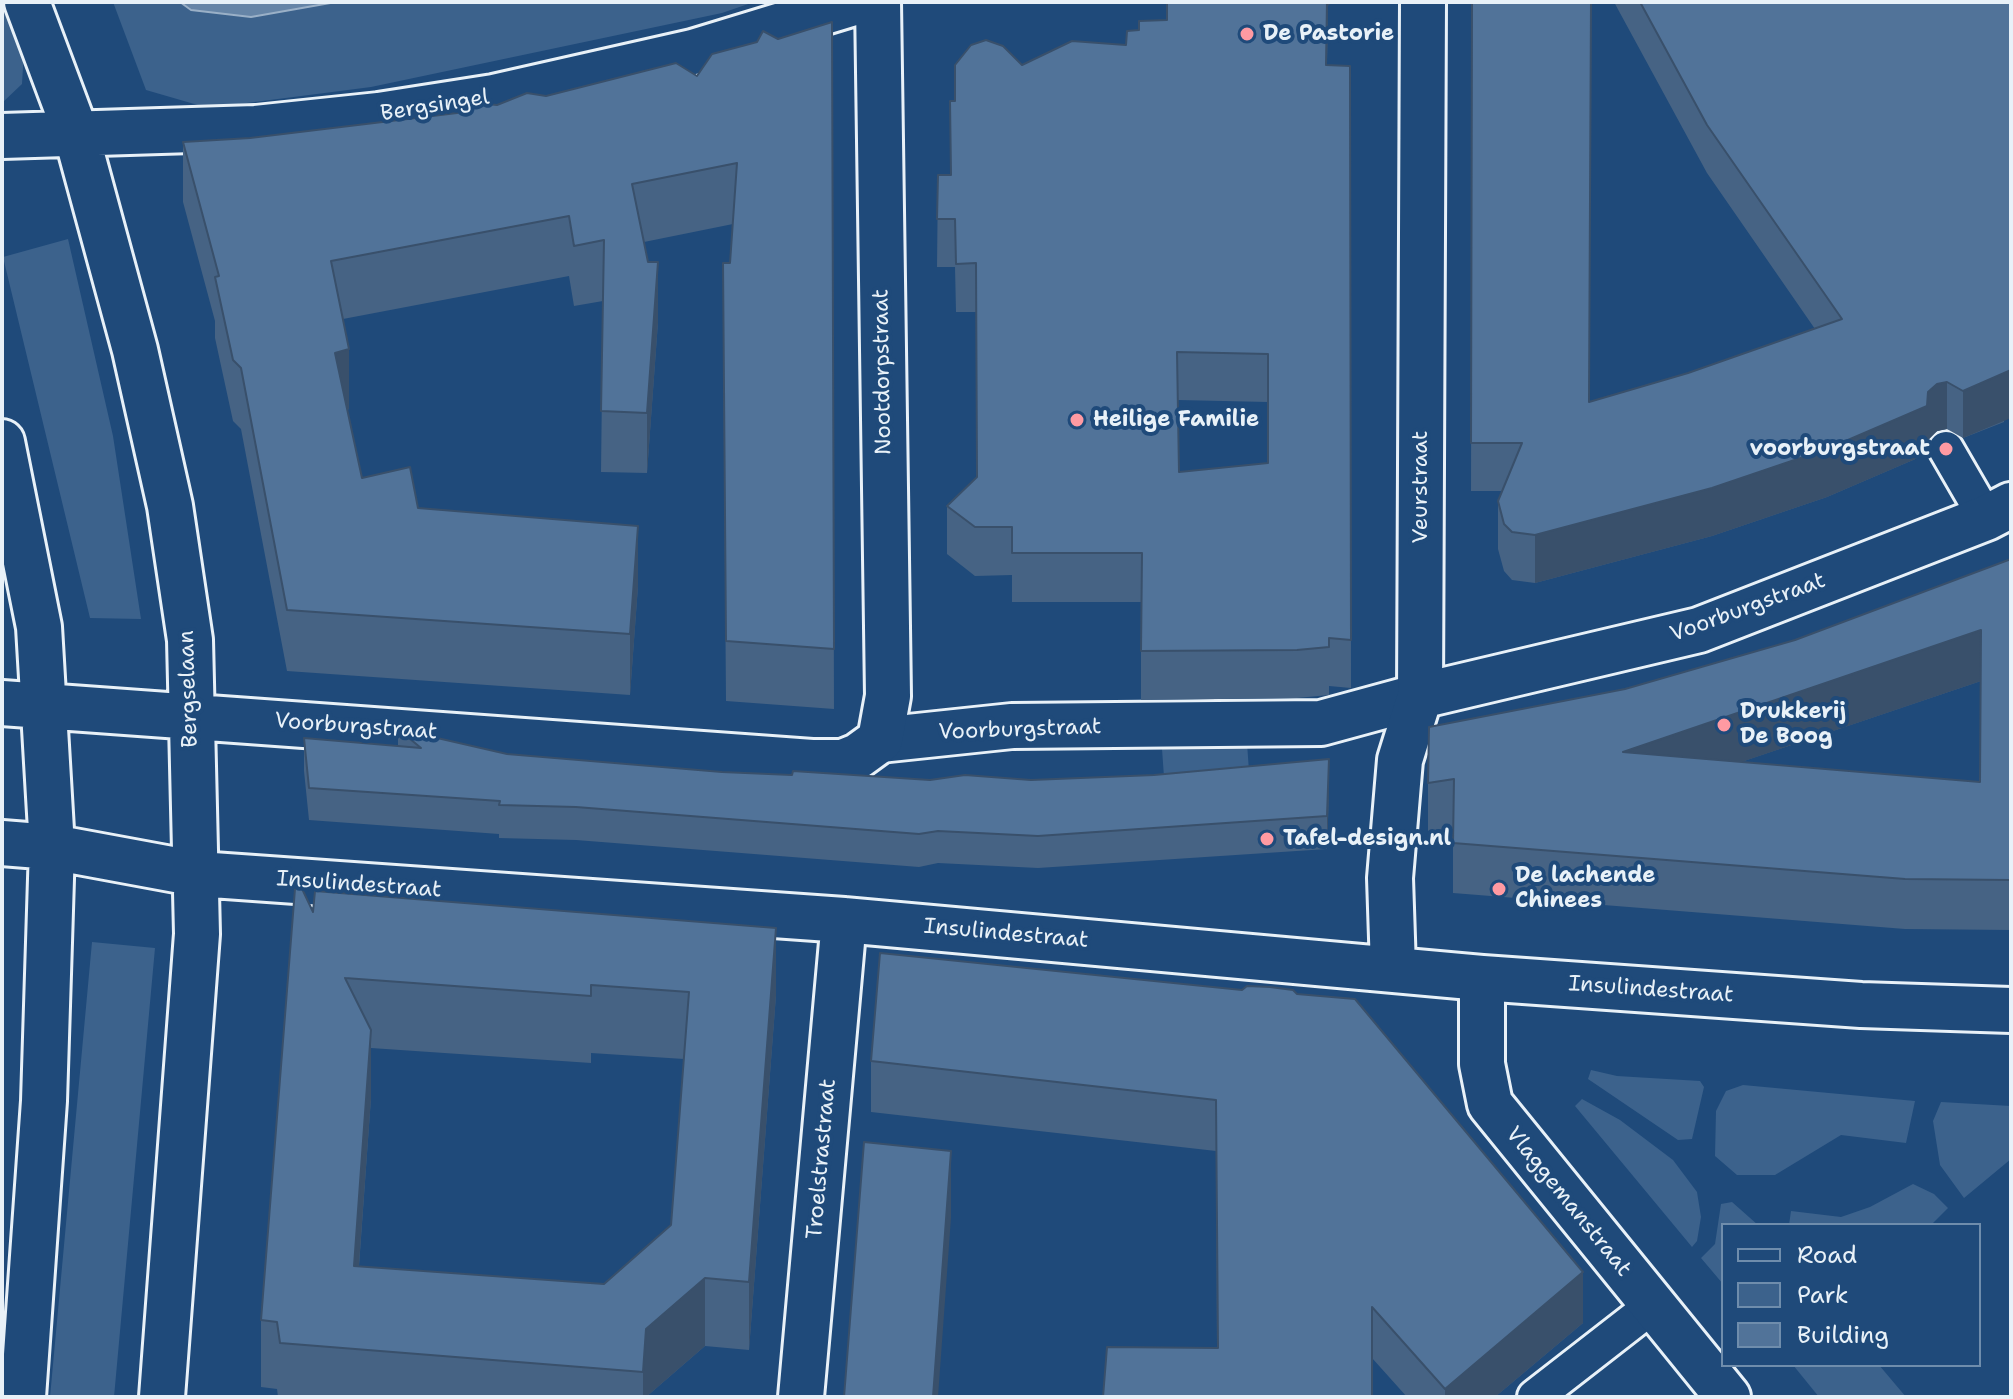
<!DOCTYPE html>
<style>
body{margin:0}
#map{position:relative;width:2013px;height:1399px;overflow:hidden;background:#1f4a7a;font-family:"Shantell Sans",sans-serif}
canvas{display:block}
.frame{position:absolute;inset:0;border:4px solid #e8f1f8;pointer-events:none}
.legend{position:absolute;left:1721px;top:1223px;width:260px;height:144px;box-sizing:border-box;background:#1f4a7a;border:2px solid #6f8dac;margin:0;padding:10px 14px;list-style:none;font-size:24px;color:#e8f1f8}
.legend li{display:flex;align-items:center;gap:16px;height:40px}
.legend b{width:40px;border:2px solid #6f8dac}
</style>
<div id="map">
<canvas width="2013" height="1399"></canvas>
<div class="frame"></div>
<ul class="legend">
<li><b style="height:10px;background:#1f4a7a"></b>Road</li>
<li><b style="height:22px;background:#3c628c"></b>Park</li>
<li><b style="height:22px;background:#517399"></b>Building</li>
</ul>
</div>
<script>
const ctx = document.querySelector('canvas').getContext('2d');
ctx.lineJoin = 'round';
function fillPath(path, color) { ctx.fillStyle = color; ctx.fill(path, 'evenodd'); }
const shape = rows => new Path2D(rows.map(r => 'M' + r).join(''));
function stroke(path, color, width, dash) { ctx.strokeStyle = color; ctx.lineWidth = width; ctx.lineCap = dash ? 'butt' : 'round'; ctx.setLineDash(dash || []); ctx.stroke(path); }
function label(font, color, halo, rows, align = 'center') {
  ctx.font = font + ' "Shantell Sans",sans-serif'; ctx.lineWidth = 8; ctx.setLineDash([]); ctx.textBaseline = 'middle'; ctx.strokeStyle = halo; ctx.fillStyle = color; for (const [text, x, y, turn = 0] of rows) {
    ctx.save(); ctx.translate(x, y); ctx.rotate((+turn || 0) * Math.PI / 180); ctx.textAlign = isNaN(turn) ? turn : align; if (halo) ctx.strokeText(text, 0, 0); ctx.fillText(text, 0, 0); ctx.restore();
  }
}
const green = shape([
 [2,2,24,50,22,84,2,103],
 [113,2,180,2,191,10,251,17,336,2,754,2,722,13,371,87,208,108,146,90],
 [68,239,113,436,141,619,90,618,3,257],
 [1247,743,1250,785,1165,791,1162,749],
 [92,942,155,948,114,1397,50,1397],
 [1591,1070,1617,1076,1700,1081,1704,1087,1692,1139,1678,1140,1588,1079],
 [1743,1085,1915,1101,1906,1143,1841,1135,1775,1175,1737,1175,1715,1156,1716,1111,1726,1091],
 [1582,1099,1620,1120,1673,1160,1697,1192,1701,1217,1697,1241,1692,1247,1575,1106],
 [1941,1102,2011,1106,2011,1159,1964,1198,1940,1165,1933,1121],
 [1913,1184,1934,1194,1948,1208,1931,1225,1789,1225,1791,1211,1841,1217,1870,1207],
 [1732,1202,1758,1225,1723,1225,1723,1284,1701,1258,1715,1244,1721,1204],
 [1793,1365,1879,1365,1906,1397,1819,1397]
]);
const water = shape([
 [180,2,336,2,251,17,191,10,180,2]
]);
const service = shape([
 [1946,449,1986,518],
 [1535,1397,1652,1306]
]);
const pedestrian = shape([
 [880,740,1012,726,1321,723,1420,696]
]);
const minor = shape([
 [27,2,76,133,135,350,170,506,190,640,197,934,162,1397],
 [2,136,256,128,379,115,494,97,693,52,857,2],
 [2,442,39,627,52,847,44,1101,23,1397],
 [1420,696,1699,630,1986,518,2011,505],
 [2,703,812,762,843,762,858,756,880,740,888,696,878,2],
 [2,843,52,847,198,874,844,920,1482,978,1861,1005,2011,1010],
 [1393,968,1390,878,1400,760,1420,696,1423,2],
 [1482,978,1482,1064,1490,1104,1728,1397],
 [801,1397,844,920]
]);
const wall = shape([
 [1472,2,1589,176,1589,402,1688,373,1815,329,1707,173,1614,2,2011,2,2004,422,1963,438,1947,429,1937,431,1928,440,1927,454,1827,497,1712,536,1535,583,1512,580,1504,571,1498,549,1498,501,1502,491,1471,491],
 [1328,6,1327,65,1350,66,1351,688,1329,686,1329,695,1297,698,1141,700,1141,602,1012,602,1012,575,975,576,947,554,947,506,977,477,976,312,956,312,955,267,937,267,938,175,950,175,1022,65,1126,45,1139,30,1167,20],
 [1178,400,1268,402,1268,463,1179,472],
 [832,22,834,709,726,701,723,323,730,263,733,224,644,242,658,322,647,473,601,472,603,301,574,306,569,276,343,319,349,409,347,410,362,478,418,508,638,586,630,695,287,671,241,429,233,421,215,338,215,321,183,202,183,142,250,138,457,113,546,96,697,76,778,39],
 [2011,559,2011,930,1905,929,1453,893,1453,829,1428,833,1428,783,1625,689,1795,640],
 [1981,681,1980,782,1741,762],
 [398,729,507,754,722,772,930,780,1031,780,1329,792,1327,849,1038,868,938,863,919,867,576,840,499,838,499,834,309,820,304,771,304,738,398,746],
 [313,912,776,995,749,1350,705,1346,646,1397,278,1397,277,1389,261,1387,261,1320],
 [371,1048,591,1063,591,1053,684,1059,671,1225,604,1284,359,1266,371,1098],
 [1242,990,1583,1323,1495,1397,1407,1397,1372,1358,1217,1348,1216,1151,871,1112,871,1061]
]);
const shadedWall = shape([
 [1327,2,1332,2,1328,6,1326,114],
 [658,262,658,322,647,473,647,413],
 [349,349,349,409,335,413,335,353],
 [2011,370,2011,418,1963,438,1963,391],
 [1947,382,1947,429,1937,431,1928,440,1927,454,1827,497,1712,536,1535,583,1535,535,1937,384],
 [638,526,638,586,630,695,630,634],
 [1981,630,1981,681,1623,802,1623,752],
 [1329,759,1329,792,1327,849,1327,816],
 [776,928,776,995,749,1350,749,1282],
 [371,1030,371,1098,354,1333,354,1266],
 [951,1151,951,1218,938,1397,933,1397],
 [1583,1272,1583,1323,1495,1397,1445,1397,1445,1389],
 [705,1278,705,1346,646,1397,643,1397,643,1372,646,1329]
]);
const building = shape([
 [1167,2,1327,2,1326,65,1350,66,1351,640,1329,638,1329,647,1297,650,1141,651,1142,553,1012,553,1012,527,975,527,947,506,977,477,976,263,956,264,955,219,937,219,938,175,951,175,950,101,955,101,955,65,971,45,986,40,1003,46,1022,65,1072,41,1126,45,1127,31,1139,30,1139,21,1167,20,1167,2],
 [1177,352,1268,354,1268,463,1179,472,1177,352],
 [1472,2,1591,2,1589,402,1688,373,1842,319,1707,125,1640,2,2011,2,2011,370,1963,391,1947,382,1937,384,1928,392,1927,406,1827,449,1712,488,1535,535,1512,532,1504,524,1498,501,1522,443,1471,443,1472,2],
 [832,22,834,649,726,641,723,263,730,263,737,163,632,184,648,262,658,262,647,413,601,411,604,240,574,246,569,216,331,261,349,349,335,353,362,478,410,467,418,508,638,526,630,634,287,610,241,368,233,360,215,277,219,276,183,142,250,138,457,113,476,103,497,105,527,93,546,96,676,63,697,76,712,54,757,42,763,31,778,39,832,22],
 [2011,559,2011,880,1905,879,1453,843,1454,779,1428,783,1429,727,1625,689,1795,640,2011,559],
 [1981,630,1980,782,1623,752,1981,630],
 [398,729,507,754,722,772,792,775,793,771,930,780,965,775,1031,780,1154,775,1329,759,1327,816,1038,836,938,831,919,834,576,807,499,805,500,801,309,788,304,738,421,748,398,729],
 [296,876,313,912,315,891,776,928,749,1282,705,1278,646,1329,643,1372,280,1343,277,1322,261,1320,296,876],
 [345,978,591,996,591,985,689,992,671,1225,604,1284,354,1266,371,1030,345,978],
 [880,953,1242,990,1247,986,1270,987,1293,990,1297,994,1355,999,1583,1272,1445,1389,1372,1307,1372,1397,1103,1397,1107,1347,1218,1348,1216,1100,871,1061,880,953],
 [864,1142,951,1151,933,1397,844,1397,864,1142]
]);
const markers = [
 [1247,34,8,"#ff9aa2"],
 [1077,420,8,"#ff9aa2"],
 [1946,449,8,"#ff9aa2"],
 [1724,725,8,"#ff9aa2"],
 [1267,839,8,"#ff9aa2"],
 [1499,889,8,"#ff9aa2"]
];
const poiNames = [
 ["De Pastorie",1263,34],
 ["Heilige Familie",1093,420],
 ["voorburgstraat",1930,449,"right"],
 ["Drukkerij",1740,712],
 ["De Boog",1740,737],
 ["Tafel-design.nl",1283,839],
 ["De lachende",1515,876],
 ["Chinees",1515,901]
];
const streetNames = [
 ["Bergsingel",435,106,-9],
 ["Nootdorpstraat",883,372,-91],
 ["Veurstraat",1421,487,-90],
 ["Voorburgstraat",1748,608,-20],
 ["Bergselaan",189,689,-92],
 ["Voorburgstraat",356,727,4],
 ["Voorburgstraat",1020,730,-2],
 ["Insulindestraat",359,885,4],
 ["Insulindestraat",1006,934,5],
 ["Insulindestraat",1651,990,4],
 ["Troelstrastraat",822,1159,-85],
 ["Vlaggemanstraat",1568,1202,51]
];
fillPath(green, '#3c628c');
fillPath(water, '#6685a7');
stroke(water, '#9ab0c7', 2);
stroke(service, '#e8f1f8', 40);
stroke(pedestrian, '#e8f1f8', 50);
stroke(minor, '#e8f1f8', 50);
stroke(service, '#1f4a7a', 34);
stroke(pedestrian, '#1f4a7a', 44);
stroke(minor, '#1f4a7a', 44);
fillPath(wall, '#466384');
fillPath(shadedWall, '#39506b');
fillPath(building, '#517399');
stroke(building, '#39506b', 2);
for (const [x, y, r, color] of markers) { const dot = new Path2D(); dot.arc(x, y, r, 0, 2 * Math.PI); ctx.fillStyle = color; ctx.fill(dot); stroke(dot, '#1f4a7a', 3); }
label('bold 22px', '#e8f1f8', '#1f4a7a', poiNames, 'left');
label('22px', '#e8f1f8', '#1f4a7a', streetNames);
</script>
